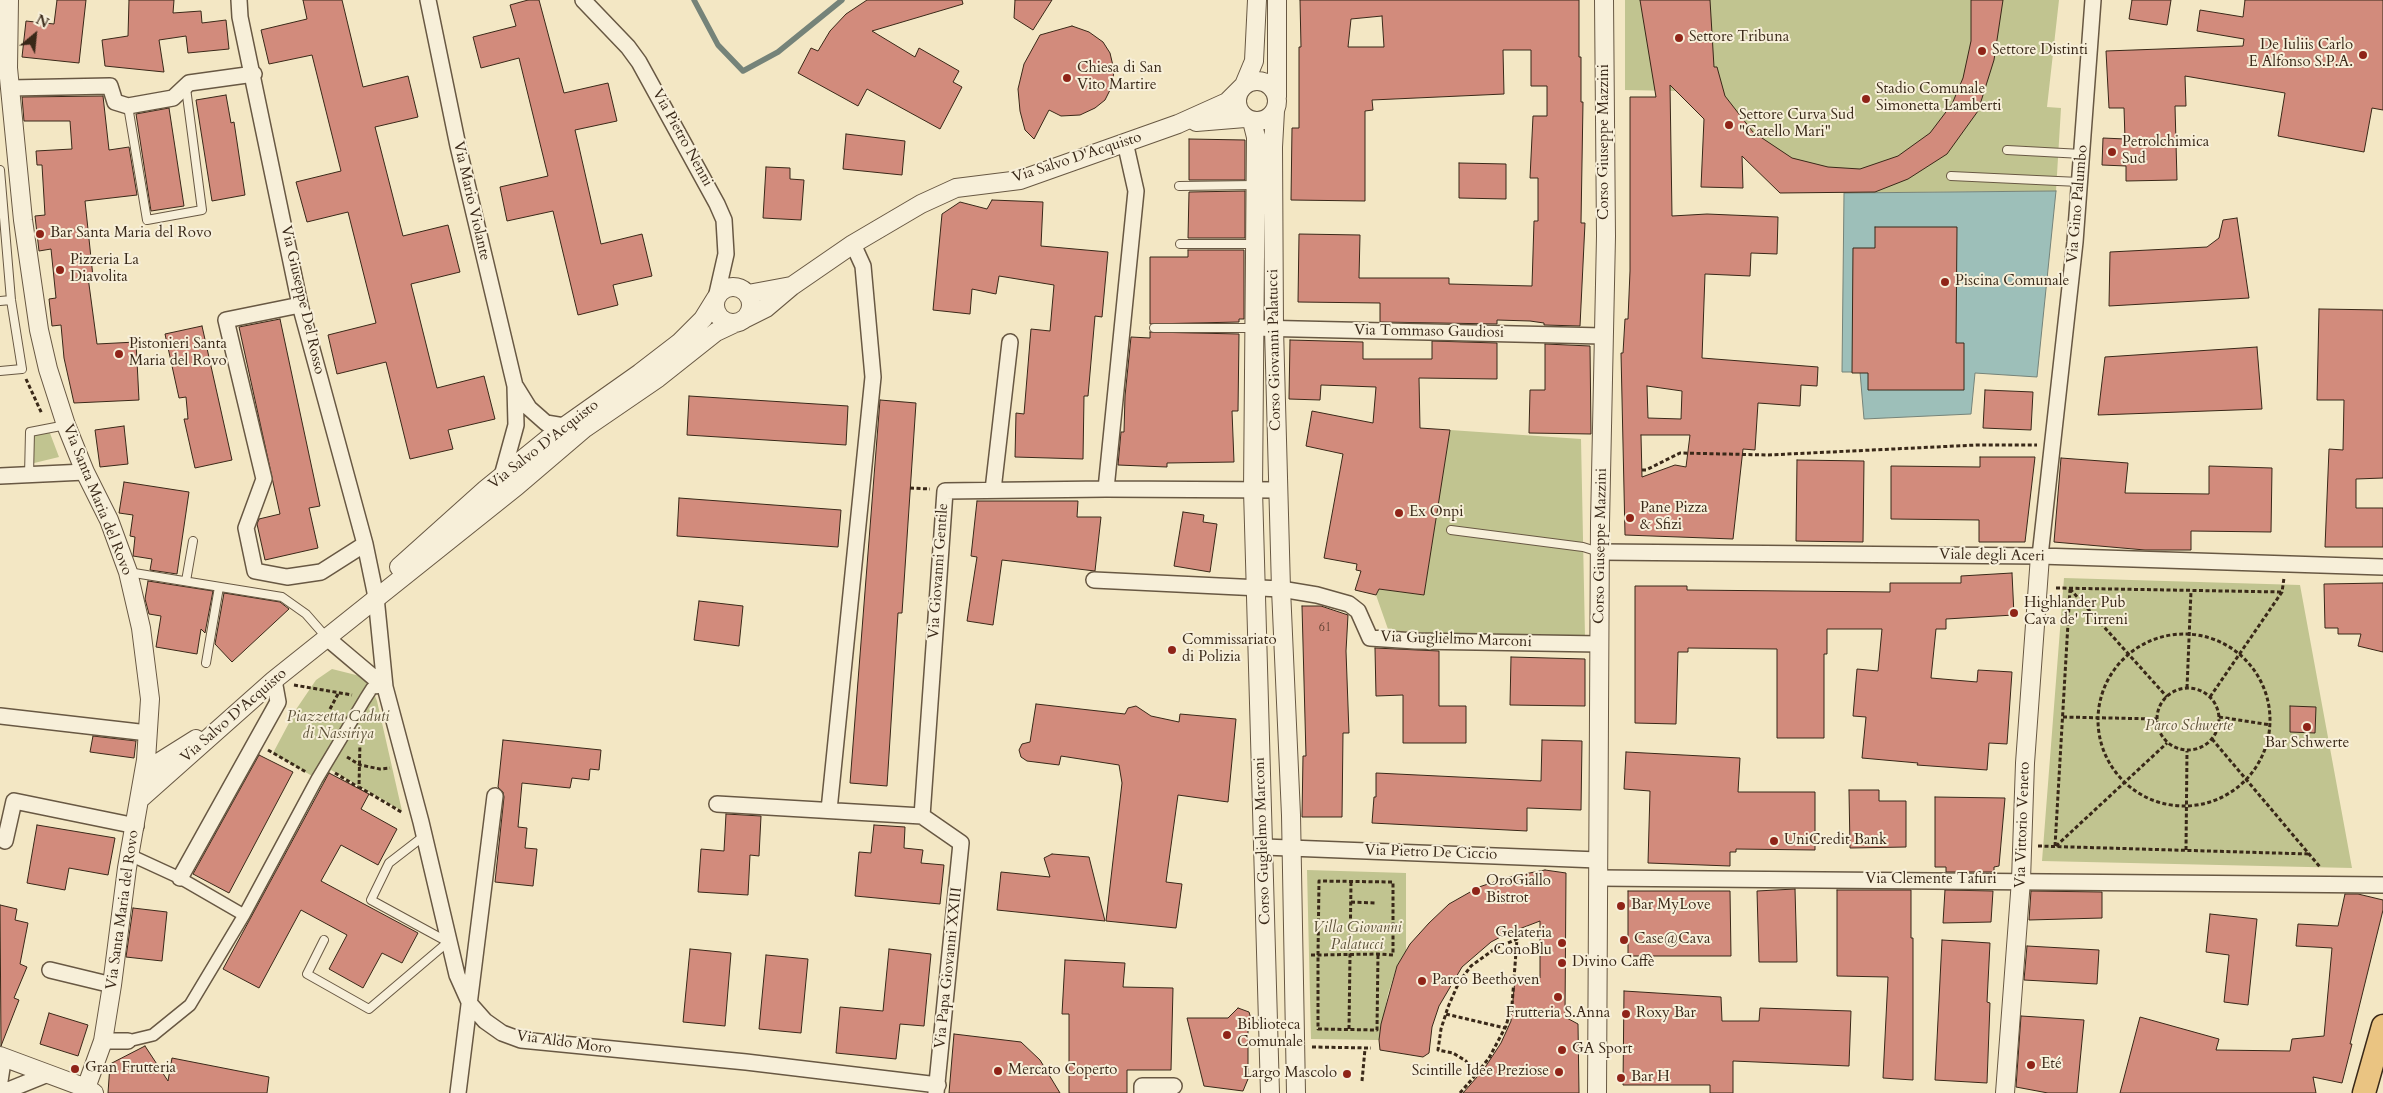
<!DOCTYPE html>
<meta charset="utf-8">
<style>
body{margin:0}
#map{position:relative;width:2383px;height:1093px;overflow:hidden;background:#f3e7c4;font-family:Cardo,serif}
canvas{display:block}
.north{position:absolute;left:10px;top:10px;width:50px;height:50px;-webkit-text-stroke:4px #f7efd9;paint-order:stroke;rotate:28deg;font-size:14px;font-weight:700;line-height:20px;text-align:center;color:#392818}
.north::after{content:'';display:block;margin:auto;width:18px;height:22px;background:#392818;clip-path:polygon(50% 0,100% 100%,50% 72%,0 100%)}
</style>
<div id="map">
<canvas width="2383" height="1093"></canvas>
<div class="north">N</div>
</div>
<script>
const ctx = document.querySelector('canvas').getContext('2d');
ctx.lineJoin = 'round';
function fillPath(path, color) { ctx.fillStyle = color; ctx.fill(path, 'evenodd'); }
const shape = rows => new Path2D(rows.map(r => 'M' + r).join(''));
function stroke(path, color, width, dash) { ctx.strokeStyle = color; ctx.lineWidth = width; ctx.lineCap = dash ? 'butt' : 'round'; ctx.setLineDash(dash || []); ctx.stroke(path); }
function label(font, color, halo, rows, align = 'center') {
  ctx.font = font + ' Cardo,serif'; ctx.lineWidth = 4; ctx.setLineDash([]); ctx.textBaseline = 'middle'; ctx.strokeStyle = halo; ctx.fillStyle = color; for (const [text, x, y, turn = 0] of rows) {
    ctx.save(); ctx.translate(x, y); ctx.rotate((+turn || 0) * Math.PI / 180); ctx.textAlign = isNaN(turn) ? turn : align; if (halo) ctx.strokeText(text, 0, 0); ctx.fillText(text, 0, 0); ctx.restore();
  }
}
const green = shape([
 [1625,0,2059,0,2047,107,2061,108,2056,191,1780,193,1676,91,1625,90],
 [48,428,59,457,30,464,30,432],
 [1450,430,1581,439,1585,637,1389,632,1376,595,1379,589,1424,595],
 [2064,578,2300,585,2352,868,2042,861],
 [332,669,368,678,377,701,402,811,331,770,324,783,273,753,297,708,316,680],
 [1307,870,1406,873,1406,951,1397,966,1388,994,1379,1040,1311,1039]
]);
const water = shape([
 [2056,191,2037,377,1975,373,1971,414,1864,419,1860,372,1842,372,1844,193,2056,191]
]);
const stream = shape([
 [694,0,718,45,743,71,778,52,842,0]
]);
const building = shape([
 [57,0,86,0,79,63,22,57,26,21,54,24,57,0],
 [129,0,174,0,173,13,201,11,202,23,226,20,229,49,188,53,186,36,159,40,164,72,105,66,102,40,128,36,129,0],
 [303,0,342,0,363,87,408,76,418,117,375,127,403,236,448,225,460,272,411,284,437,388,484,376,495,419,448,430,453,449,410,459,386,362,337,374,328,335,376,323,348,212,307,222,296,182,341,171,312,55,269,64,261,30,307,19,303,0],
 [528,0,539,0,564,93,608,83,617,121,575,130,579,147,601,244,642,234,652,276,613,285,618,305,578,315,553,211,507,221,500,187,548,176,519,58,481,68,473,37,516,26,510,5,528,0],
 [867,0,962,0,963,4,872,31,915,57,919,48,959,71,953,82,962,87,940,129,867,89,858,106,798,73,811,48,818,51,830,31,846,14,867,0],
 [1015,0,1052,0,1033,30,1014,18,1015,0],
 [1300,0,1579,0,1579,57,1581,57,1581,102,1583,102,1581,223,1585,223,1580,326,1544,325,1544,323,1530,321,1497,320,1497,324,1380,322,1380,303,1298,302,1299,234,1360,235,1359,278,1449,278,1449,284,1532,286,1534,221,1538,221,1538,178,1530,178,1533,116,1547,116,1547,86,1531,86,1531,50,1503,50,1504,94,1372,100,1373,110,1365,111,1365,201,1291,200,1292,128,1299,128,1299,47,1301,47,1300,0],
 [1382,16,1384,47,1348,47,1351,19,1382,16],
 [1640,0,1710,0,1714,67,1717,67,1725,96,1753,132,1792,158,1828,167,1860,169,1898,156,1930,133,1952,104,1963,78,1971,41,1971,0,2003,0,1994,60,1978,111,1947,154,1908,179,1875,192,1780,193,1742,156,1743,188,1701,187,1704,119,1670,85,1672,216,1707,214,1778,217,1777,254,1751,253,1750,276,1705,274,1702,358,1818,367,1817,386,1801,385,1800,406,1758,403,1755,450,1743,449,1733,539,1625,535,1621,353,1623,353,1625,319,1628,319,1630,271,1630,97,1656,97,1640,0],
 [1647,386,1682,391,1681,419,1648,418,1647,386],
 [1641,435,1690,435,1686,467,1675,465,1642,477,1641,435],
 [2132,0,2171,0,2167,25,2129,19,2132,0],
 [2245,0,2383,0,2383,110,2372,108,2364,152,2278,136,2285,93,2185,76,2186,106,2175,106,2177,180,2126,181,2126,166,2102,165,2103,138,2125,139,2124,108,2109,108,2106,51,2243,46,2244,39,2197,31,2200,10,2243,17,2245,0],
 [1072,26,1089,32,1103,42,1110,53,1114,70,1112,86,1105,100,1095,108,1080,115,1061,116,1049,110,1034,139,1025,130,1020,111,1018,89,1024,64,1040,35,1072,26],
 [226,95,231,123,234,122,245,195,212,201,196,100,226,95],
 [103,96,109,150,129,147,137,195,85,201,93,277,88,277,97,344,136,342,139,400,74,403,64,358,61,325,52,326,49,299,56,298,51,249,39,251,35,216,45,215,42,165,37,165,36,151,72,149,70,121,24,121,22,97,103,96],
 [169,108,184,206,151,211,136,114,169,108],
 [846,134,905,141,902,175,843,169,846,134],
 [1189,139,1245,140,1245,180,1189,180,1189,139],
 [1459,163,1506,164,1506,199,1459,198,1459,163],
 [766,167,790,168,790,179,804,180,801,220,763,218,766,167],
 [1245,191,1245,238,1188,238,1189,192,1245,191],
 [992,200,1043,202,1041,246,1108,252,1102,317,1095,316,1088,396,1084,396,1083,459,1015,457,1016,413,1024,414,1031,329,1050,331,1054,285,999,276,996,294,972,289,970,314,933,310,942,214,960,202,987,209,992,200],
 [2237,218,2249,298,2109,306,2110,252,2207,247,2219,238,2223,220,2237,218],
 [1875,227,1957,227,1956,343,1964,343,1964,390,1868,390,1868,373,1852,373,1853,248,1875,248,1875,227],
 [1188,250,1244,250,1244,319,1239,319,1239,322,1150,324,1150,257,1188,257,1188,250],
 [2319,309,2383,310,2383,478,2356,479,2356,508,2383,508,2383,547,2325,547,2329,449,2343,450,2344,400,2317,400,2319,309],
 [280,319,320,506,309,508,318,548,265,560,257,524,259,519,280,514,239,327,280,319],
 [202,326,232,460,195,468,184,419,188,419,186,397,179,398,165,334,202,326],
 [1150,332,1239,334,1238,411,1232,411,1234,462,1167,463,1167,467,1118,465,1121,432,1124,432,1125,396,1131,337,1150,338,1150,332],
 [1290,340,1363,342,1363,359,1432,359,1432,341,1497,343,1497,379,1419,378,1420,428,1450,430,1424,595,1379,589,1376,595,1355,590,1361,571,1356,570,1357,564,1324,558,1343,454,1306,446,1312,411,1373,423,1376,387,1321,385,1320,400,1289,399,1290,340],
 [1545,344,1590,346,1591,434,1529,433,1530,390,1545,390,1545,344],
 [2257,347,2262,409,2098,415,2105,357,2257,347],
 [1985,390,2033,392,2031,430,1983,428,1985,390],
 [689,396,848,406,846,445,687,435,689,396],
 [880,400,916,403,902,613,898,613,887,786,850,783,880,400],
 [124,426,128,464,100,467,95,430,124,426],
 [1980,457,2035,457,2025,542,1979,542,1979,520,1891,519,1891,466,1980,467,1980,457],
 [2061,458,2128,463,2125,493,2209,494,2209,466,2272,468,2271,532,2191,531,2191,550,2145,550,2054,542,2061,458],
 [1797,460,1864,461,1863,542,1796,541,1797,460],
 [124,482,189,492,177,574,150,570,152,559,133,556,135,537,130,536,133,515,119,513,124,482],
 [679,498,841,510,838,547,677,536,679,498],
 [977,501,1078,501,1077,517,1101,517,1095,571,1002,560,993,625,967,621,977,557,971,556,977,501],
 [1183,512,1204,515,1203,522,1217,524,1210,572,1174,566,1183,512],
 [2012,573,2014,615,1946,619,1946,629,1936,629,1931,678,1977,682,1978,670,2012,672,2007,744,1989,743,1987,770,1917,765,1918,763,1862,758,1866,717,1853,716,1857,669,1878,671,1882,629,1827,629,1827,654,1824,654,1824,738,1777,738,1777,649,1688,648,1688,652,1678,652,1676,724,1635,723,1635,586,1687,586,1687,590,1890,592,1890,583,1961,583,1961,576,2012,573],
 [148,581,213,591,205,633,201,629,197,654,156,647,161,616,149,614,145,599,148,581],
 [2383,583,2383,652,2358,646,2361,634,2338,634,2338,628,2325,628,2324,584,2383,583],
 [224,593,280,602,289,609,232,662,215,644,224,593],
 [699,601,743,606,739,646,694,640,699,601],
 [1302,606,1321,606,1348,615,1346,651,1349,733,1343,733,1342,817,1302,817,1303,756,1306,756,1302,606],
 [1375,648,1439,651,1439,706,1466,706,1466,743,1403,743,1403,695,1376,696,1375,648],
 [1511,657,1585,659,1585,706,1510,705,1511,657],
 [1036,704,1125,714,1128,708,1136,706,1151,716,1179,722,1180,714,1236,719,1228,802,1178,795,1166,882,1182,884,1176,928,1106,921,1122,783,1119,765,1061,756,1059,765,1027,761,1021,757,1019,750,1022,744,1030,742,1036,704],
 [2290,706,2316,707,2315,733,2290,732,2290,706],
 [93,736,136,741,134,758,90,752,93,736],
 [503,740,601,750,599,770,590,769,589,780,572,778,570,788,522,783,518,827,527,828,525,848,537,849,533,886,495,882,504,797,503,792,498,787,503,740],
 [1542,740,1582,741,1581,810,1527,808,1527,831,1372,823,1374,797,1376,797,1376,773,1541,781,1542,740],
 [1626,752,1740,758,1738,792,1815,792,1815,850,1736,849,1736,852,1730,852,1730,866,1648,863,1650,791,1624,789,1626,752],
 [259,755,293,772,229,893,193,874,259,755],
 [329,773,369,794,361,809,397,829,378,865,341,845,321,881,418,933,402,963,382,953,363,988,329,969,347,935,301,910,259,988,223,969,329,773],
 [1849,790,1879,790,1879,801,1906,801,1906,847,1850,848,1849,790],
 [1935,797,2005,798,1999,866,1994,867,1994,872,1946,872,1946,867,1935,867,1935,797],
 [726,814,761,816,759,856,750,855,748,895,698,892,701,849,724,851,726,814],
 [37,825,115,838,108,875,69,868,65,890,27,883,37,825],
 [874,825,905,827,904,848,923,850,921,863,944,865,940,904,855,896,859,852,871,853,874,825],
 [1052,854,1089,857,1105,921,997,910,1001,872,1050,877,1044,858,1052,854],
 [1545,870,1566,873,1565,1017,1578,1024,1579,1093,1463,1093,1484,1069,1501,1043,1511,1021,1515,979,1540,978,1540,921,1506,934,1491,942,1462,967,1439,1006,1432,1027,1429,1053,1423,1057,1380,1050,1379,1040,1381,1024,1397,966,1410,944,1429,923,1449,904,1479,887,1509,877,1545,870],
 [1795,889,1797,962,1759,962,1757,891,1795,889],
 [1837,890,1911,890,1911,938,1913,938,1913,1080,1883,1078,1888,977,1837,976,1837,890],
 [1945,890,1993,891,1991,922,1943,923,1945,890],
 [1628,891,1730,891,1731,956,1628,956,1628,891],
 [2031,891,2102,892,2102,918,2029,920,2031,891],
 [2345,894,2358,894,2383,900,2383,910,2350,1044,2352,1044,2342,1083,2313,1077,2316,1093,2120,1093,2140,1017,2219,1039,2216,1050,2290,1051,2292,1039,2324,1036,2332,948,2296,946,2298,924,2338,926,2345,894],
 [0,905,17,909,15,920,28,923,20,964,27,967,14,998,19,1000,1,1046,0,905],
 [133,908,167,912,162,961,126,957,133,908],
 [2210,914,2257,919,2248,1005,2224,1002,2229,955,2206,952,2210,914],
 [1942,940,1990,943,1987,1002,1990,1003,1987,1083,1935,1080,1942,940],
 [2027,946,2099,950,2097,984,2024,980,2027,946],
 [690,949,731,953,725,1026,683,1022,690,949],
 [889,949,931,954,924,1026,900,1024,896,1059,836,1053,840,1007,883,1011,889,949],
 [766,955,808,959,801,1033,759,1029,766,955],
 [1065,960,1125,963,1123,987,1173,988,1171,1070,1127,1070,1127,1093,1069,1093,1069,1014,1062,1014,1065,960],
 [1624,991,1721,997,1722,1021,1759,1021,1760,1008,1851,1011,1849,1066,1733,1061,1733,1093,1710,1093,1710,1085,1623,1085,1624,991],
 [1238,1008,1249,1012,1252,1022,1248,1031,1248,1079,1243,1091,1204,1086,1187,1018,1228,1018,1238,1008],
 [49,1013,88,1025,78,1056,40,1044,49,1013],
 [2021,1016,2084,1020,2077,1093,2048,1093,2016,1087,2021,1016],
 [954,1034,1021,1042,1040,1060,1060,1093,949,1093,954,1034],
 [145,1046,168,1081,172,1058,269,1077,267,1093,108,1093,110,1064,145,1046]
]);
const path = shape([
 [26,379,42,414],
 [1642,470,1646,470,1680,453,1768,455,1976,445,2037,445],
 [910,488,930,489],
 [2056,588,2282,592],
 [2070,589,2167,697],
 '2098 720a86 86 0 1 1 172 0a86 86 0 1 1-172 0Z',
 [294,685,352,695],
 '2157 719a31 31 0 1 1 62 0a31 31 0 1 1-62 0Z',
 [2187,688,2191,591],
 [2210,697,2282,592,2284,578],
 [330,709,339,692],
 [2063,717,2157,719],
 [2219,717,2271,725],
 [2212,739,2320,867],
 [360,741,359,787,403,813],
 [268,750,306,772],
 [347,757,360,765,380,769,390,768],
 [335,773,358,787],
 [2038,846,2309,854],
 [2055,846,2070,589],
 [2056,846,2167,743],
 [2186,850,2187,751],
 [1351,902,1375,903],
 [1311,955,1318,955,1378,954,1393,955,1393,882,1319,881,1318,955,1318,1029,1377,1030,1378,954],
 [1446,1014,1505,1028],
 [1349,1029,1351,882],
 [1312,1047,1371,1048],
 [1362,1081,1365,1049],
 [1460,1093,1473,1078,1489,1058,1506,1026,1512,1005,1517,939,1496,948,1471,966,1459,982,1448,1007,1441,1029,1438,1050,1453,1053,1466,1061,1473,1078]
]);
const service = shape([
 [128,106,147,220,202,210,186,88],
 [2007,150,2082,154],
 [0,170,11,300,22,369,0,371],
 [1951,176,2079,182],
 [1179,186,1256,185],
 [1180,244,1255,244],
 [0,301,11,300],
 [1154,328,1254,328],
 [29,475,30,432,66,425],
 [1451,530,1583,547,1599,552],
 [128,572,282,597,306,614,327,638],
 [186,581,193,541],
 [206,663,219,587],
 [324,940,307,974,369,1009,448,942,371,900,389,863,424,836]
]);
const pedestrian = shape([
 [130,855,180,878,244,915],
 [128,1041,153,1035,190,1005,244,915,317,779,365,699,372,688,385,687]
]);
const minor = shape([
 [239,0,240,17,300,305,365,544,376,597,385,687,421,822,457,975,470,1004,485,1021,502,1033,521,1040,746,1062,938,1085],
 [428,0,458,146,515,386,516,425,502,476],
 [583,0,628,47,639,62,717,204,724,220,726,254,716,298],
 [10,88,110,86,115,102,128,106,173,98,189,83,254,74],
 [300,305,226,320,264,479,246,528,255,571,287,577,321,572,365,544],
 [1254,328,1603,336],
 [516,387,529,408,546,423,564,426],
 [0,476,85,472],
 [1106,489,1136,191,1125,142],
 [993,490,1010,342],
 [1600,552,2040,556,2383,567],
 [2040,556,2075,242,2093,0],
 [1094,580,1281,589,1317,595,1349,604,1358,611,1370,638,1415,641,1600,644],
 [327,638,385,687],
 [0,716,148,733],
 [717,804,922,816],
 [829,810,873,377,863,266,853,244],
 [5,841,14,801,136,826],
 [1264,847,1598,860],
 [180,878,278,702,274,680],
 [1598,878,2383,885],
 [50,970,112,985],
 [103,1041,128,1041],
 [0,1058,2,1068,0,1081],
 [1,1093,48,1074],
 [458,1093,495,796],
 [936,1093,961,843,922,816,945,491,1106,489,1278,490],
 [1142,1093,1142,1086,1174,1086]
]);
const tertiary = shape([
 [9,0,8,68,23,220,39,330,48,369,66,425,85,472,109,520,128,572,141,628,150,699,146,760,127,868,112,985,103,1041,86,1088],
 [1277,0,1277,97],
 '1237 101a20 20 0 1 1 40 0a20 20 0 1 1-40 0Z',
 [1275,111,1273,147,1274,328,1281,589,1291,815,1296,1093],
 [1252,121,1256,137,1253,490,1270,1093],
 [1196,122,1245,118],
 '715 305a18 18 0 1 1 36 0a18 18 0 1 1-36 0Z',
 [748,294,791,286],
 [746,318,766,308,792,286,853,244,921,204,956,188,1020,180,1178,124,1227,102,1244,85,1254,61,1257,0],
 [399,567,486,489,555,433,640,373,679,343,703,319,716,298],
 [145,771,196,739],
 [140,799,274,680,517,486,585,428,658,378,716,332,733,324],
 [0,1056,86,1088,94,1093],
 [1597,1093,1600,523,1606,236,1604,0],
 [2005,1093,2021,880,2025,763,2040,556]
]);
const primary = shape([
 [2364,1093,2383,1026]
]);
const markers = [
 [1679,38,5,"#8f2418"],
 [1982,51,5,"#8f2418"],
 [2363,55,5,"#8f2418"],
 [1067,78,5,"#8f2418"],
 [1866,99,5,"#8f2418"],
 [1729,125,5,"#8f2418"],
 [2112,152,5,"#8f2418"],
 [40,234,5,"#8f2418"],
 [60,270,5,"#8f2418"],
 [1945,282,5,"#8f2418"],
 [119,354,5,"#8f2418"],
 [1399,513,5,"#8f2418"],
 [1630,518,5,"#8f2418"],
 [2014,613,5,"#8f2418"],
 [1172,650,5,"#8f2418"],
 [2307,727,5,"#8f2418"],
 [1774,841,5,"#8f2418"],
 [1476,891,5,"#8f2418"],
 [1621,906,5,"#8f2418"],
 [1624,940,5,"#8f2418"],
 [1562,943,5,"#8f2418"],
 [1562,963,5,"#8f2418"],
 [1422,981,5,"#8f2418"],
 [1558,997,5,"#8f2418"],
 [1626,1014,5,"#8f2418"],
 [1227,1035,5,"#8f2418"],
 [1562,1050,5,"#8f2418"],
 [2031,1065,5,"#8f2418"],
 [75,1069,5,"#8f2418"],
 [998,1071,5,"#8f2418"],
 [1559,1072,5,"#8f2418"],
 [1347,1074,5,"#8f2418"],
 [1621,1078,5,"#8f2418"]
];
const numberNames = [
 ["61",1325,628]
];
const poiNames = [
 ["Settore Tribuna",1689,38],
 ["De Iuliis Carlo",2353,46,"right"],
 ["E Alfonso S.P.A.",2353,63,"right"],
 ["Settore Distinti",1992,51],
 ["Chiesa di San",1077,69],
 ["Vito Martire",1077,86],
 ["Stadio Comunale",1876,90],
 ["Simonetta Lamberti",1876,107],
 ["Settore Curva Sud",1739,116],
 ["\"Catello Mari\"",1739,133],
 ["Petrolchimica",2122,143],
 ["Sud",2122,160],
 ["Bar Santa Maria del Rovo",50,234],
 ["Pizzeria La",70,261],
 ["Diavolita",70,278],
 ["Piscina Comunale",1955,282],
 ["Pistonieri Santa",129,345],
 ["Maria del Rovo",129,362],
 ["Pane Pizza",1640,509],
 ["& Sfizi",1640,526],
 ["Ex Onpi",1409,513],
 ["Highlander Pub",2024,604],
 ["Cava de' Tirreni",2024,621],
 ["Commissariato",1182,641],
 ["di Polizia",1182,658],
 ["Bar Schwerte",2307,744,"center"],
 ["UniCredit Bank",1784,841],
 ["OroGiallo",1486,882],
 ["Bistrot",1486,899],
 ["Bar MyLove",1631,906],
 ["Gelateria",1552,934,"right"],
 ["ConoBlu",1552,951,"right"],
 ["Case@Cava",1634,940],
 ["Divino Caffè",1572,963],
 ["Parco Beethoven",1432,981],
 ["Frutteria S.Anna",1558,1014,"center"],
 ["Roxy Bar",1636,1014],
 ["Biblioteca",1237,1026],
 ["Comunale",1237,1043],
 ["GA Sport",1572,1050],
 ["Eté",2041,1065],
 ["Gran Frutteria",85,1069],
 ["Mercato Coperto",1008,1071],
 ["Scintille Idee Preziose",1549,1072,"right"],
 ["Largo Mascolo",1337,1074,"right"],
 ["Bar H",1631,1078]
];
const streetNames = [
 ["Via Pietro Nenni",682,138,61],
 ["Corso Giuseppe Mazzini",1605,142,-90],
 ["Via Salvo D'Acquisto",1077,158,-18],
 ["Via Mario Violante",471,201,77],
 ["Via Gino Palumbo",2078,204,-85],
 ["Via Giuseppe Del Rosso",302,300,77],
 ["Via Tommaso Gaudiosi",1429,332,1],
 ["Corso Giovanni Palatucci",1275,350,-91],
 ["Via Salvo D'Acquisto",544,445,-38],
 ["Via Santa Maria del Rovo",97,500,68],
 ["Corso Giuseppe Mazzini",1601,546,-89],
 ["Viale degli Aceri",1992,556,1],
 ["Via Giovanni Gentile",939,571,-86],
 ["Via Guglielmo Marconi",1456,640,2],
 ["Via Salvo D'Acquisto",234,716,-41],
 ["Via Vittorio Veneto",2023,825,-88],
 ["Corso Guglielmo Marconi",1263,841,-92],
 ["Via Pietro De Ciccio",1431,853,2],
 ["Via Clemente Tafuri",1931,880],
 ["Via Santa Maria del Rovo",123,910,-82],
 ["Via Papa Giovanni XXIII",949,968,-84],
 ["Via Aldo Moro",564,1043,8]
];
const parkNames = [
 ["Piazzetta Caduti",338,718],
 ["di Nassiriya",338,735],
 ["Parco Schwerte",2189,727],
 ["Villa Giovanni",1357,929],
 ["Palatucci",1357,946]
];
fillPath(green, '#c1c490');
fillPath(water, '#9dbfb9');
stroke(water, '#758379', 1);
stroke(stream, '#758379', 5.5);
fillPath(building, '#d28b7c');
stroke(building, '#392818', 1);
stroke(service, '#685843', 10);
stroke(pedestrian, '#685843', 14);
stroke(minor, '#685843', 18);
stroke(tertiary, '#685843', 20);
stroke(primary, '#392818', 25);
stroke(path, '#392818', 3, [4, 2.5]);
stroke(service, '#f7efd9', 8);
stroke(pedestrian, '#f7efd9', 11);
stroke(minor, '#f7efd9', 15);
stroke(tertiary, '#f7efd9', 18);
stroke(primary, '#eac482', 22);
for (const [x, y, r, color] of markers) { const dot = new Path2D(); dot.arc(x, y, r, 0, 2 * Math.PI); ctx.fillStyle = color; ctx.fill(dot); stroke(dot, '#f7efd9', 2); }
label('12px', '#5f4131', null, numberNames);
label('15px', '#392818', '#f7efd9', poiNames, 'left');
label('15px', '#392818', '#f7efd9', streetNames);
label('italic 15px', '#5b4f36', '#f7efd9', parkNames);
</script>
